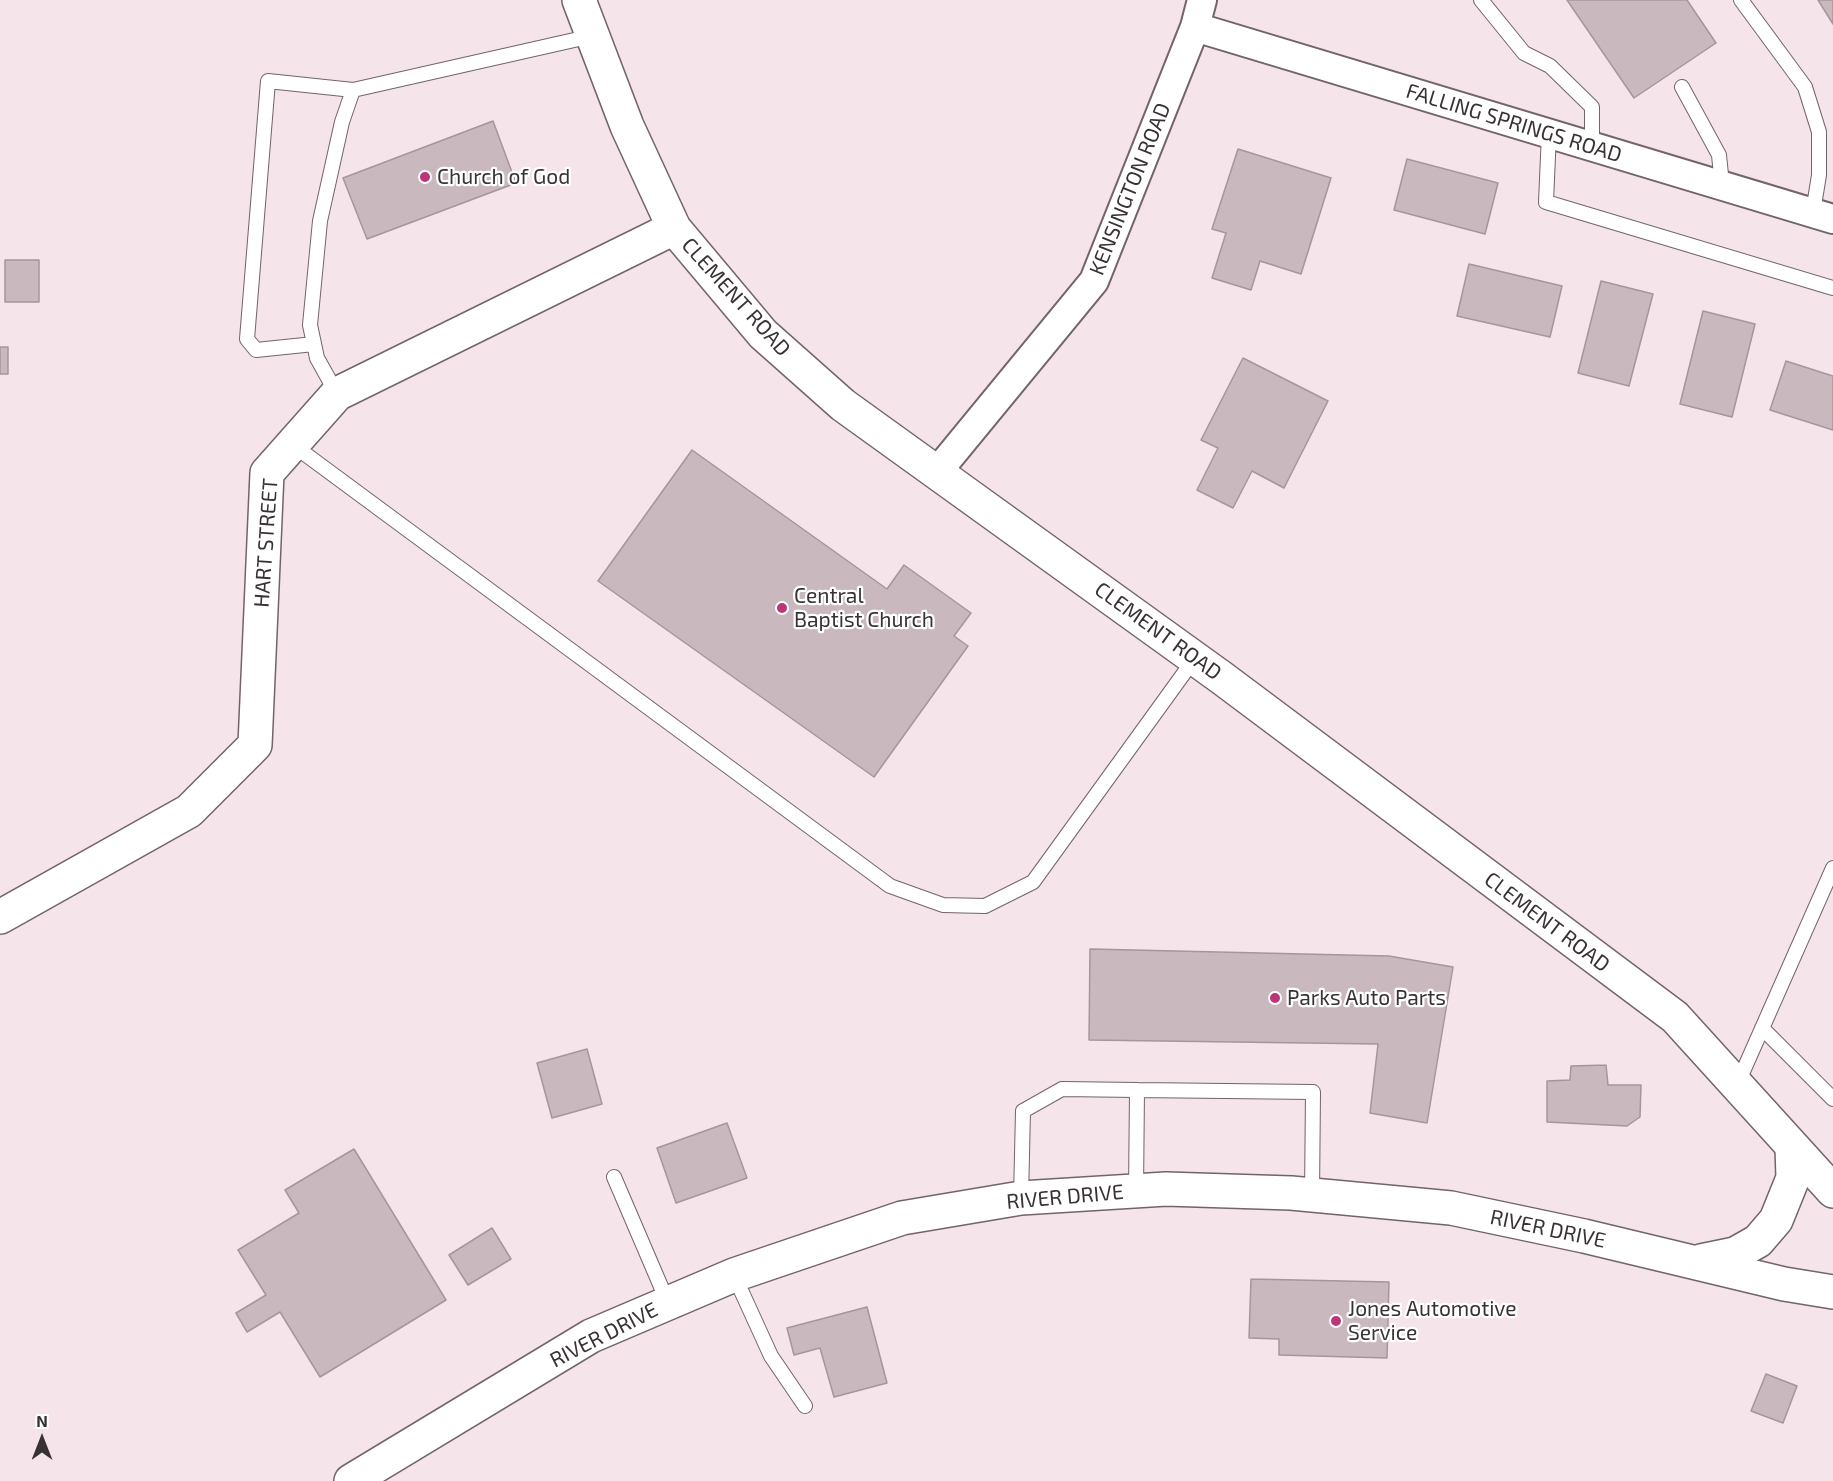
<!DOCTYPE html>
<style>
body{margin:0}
#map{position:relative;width:1833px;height:1481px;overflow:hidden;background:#f5e4ea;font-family:"Exo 2",sans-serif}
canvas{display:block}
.north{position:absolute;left:12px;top:1409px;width:60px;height:60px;-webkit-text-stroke:4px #fff;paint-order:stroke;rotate:0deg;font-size:16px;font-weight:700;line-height:24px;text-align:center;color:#383234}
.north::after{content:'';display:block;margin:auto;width:21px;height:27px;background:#383234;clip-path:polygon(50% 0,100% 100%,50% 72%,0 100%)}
</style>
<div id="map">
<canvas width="1833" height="1481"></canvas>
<div class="north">N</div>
</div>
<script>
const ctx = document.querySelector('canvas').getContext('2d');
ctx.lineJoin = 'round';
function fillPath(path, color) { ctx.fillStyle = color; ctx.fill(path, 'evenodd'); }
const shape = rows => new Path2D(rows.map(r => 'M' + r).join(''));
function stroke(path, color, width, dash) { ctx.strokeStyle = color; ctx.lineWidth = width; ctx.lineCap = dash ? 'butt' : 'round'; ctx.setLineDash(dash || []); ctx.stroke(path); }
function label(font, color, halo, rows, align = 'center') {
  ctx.font = font + ' "Exo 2",sans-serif'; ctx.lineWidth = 4.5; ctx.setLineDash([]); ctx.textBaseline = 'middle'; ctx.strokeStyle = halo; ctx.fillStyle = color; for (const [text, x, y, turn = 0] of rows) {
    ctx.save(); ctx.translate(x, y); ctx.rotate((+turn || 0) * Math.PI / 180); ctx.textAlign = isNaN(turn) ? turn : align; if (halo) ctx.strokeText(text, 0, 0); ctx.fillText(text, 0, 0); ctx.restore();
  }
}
const building = shape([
 [1567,0,1687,0,1716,43,1634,98,1567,0],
 [1818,0,1833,0,1833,24,1818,0],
 [493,121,516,183,367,239,343,178,493,121],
 [1238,149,1331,178,1301,274,1260,261,1251,290,1212,278,1226,233,1212,229,1238,149],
 [1407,159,1498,183,1485,234,1394,210,1407,159],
 [5,260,39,260,39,302,5,302,5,260],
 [1469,264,1562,286,1550,337,1457,316,1469,264],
 [1601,281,1653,294,1629,386,1578,373,1601,281],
 [1703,311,1755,324,1732,417,1680,404,1703,311],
 [0,347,8,347,8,374,0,374,0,347],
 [1243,358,1328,401,1284,488,1252,471,1233,508,1197,490,1218,448,1201,440,1243,358],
 [1786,361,1833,376,1833,430,1770,410,1786,361],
 [692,450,887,589,904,565,971,613,954,636,968,646,874,777,598,581,692,450],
 [1090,949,1389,956,1453,967,1427,1123,1370,1113,1378,1044,1089,1040,1090,949],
 [587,1049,602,1104,552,1118,537,1063,587,1049],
 [1606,1065,1608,1085,1641,1085,1640,1117,1627,1126,1547,1122,1547,1081,1570,1080,1571,1066,1606,1065],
 [727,1123,747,1178,676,1203,657,1148,727,1123],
 [354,1149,446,1300,320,1377,280,1312,247,1332,236,1313,266,1295,238,1250,299,1213,285,1190,354,1149],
 [492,1228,511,1259,468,1285,449,1255,492,1228],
 [1251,1279,1389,1282,1387,1358,1279,1355,1279,1339,1249,1338,1251,1279],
 [867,1307,887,1383,834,1397,820,1348,794,1355,787,1328,867,1307],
 [1766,1374,1797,1386,1783,1423,1751,1411,1766,1374]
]);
const lane = shape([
 [1481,0,1524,53,1550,66,1592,107,1592,146],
 [1741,0,1805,87,1819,132,1819,175,1813,212],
 [1682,87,1719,155,1722,185],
 [1549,133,1546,202,1833,288],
 [314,344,256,350,247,339,268,81,353,90],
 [337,394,317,358,310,325,320,221,342,122,353,90,592,36],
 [293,445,890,886,943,905,985,906,1033,882,1195,658],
 [1762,1028,1833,1099],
 [1737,1085,1833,868],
 [614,1177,668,1303],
 [1136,1191,1137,1090,1313,1092,1312,1195],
 [1021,1198,1023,1111,1062,1089,1137,1090],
 [734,1275,771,1356,805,1406]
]);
const street = shape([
 [1195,27,1833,219],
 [937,472,1094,281,1195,27,1202,0]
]);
const secondary = shape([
 [579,0,627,126,674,228,763,334,843,405,1222,678,1675,1017,1833,1191],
 [0,917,189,811,255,745,267,473,337,394,674,228]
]);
const primary = shape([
 [1701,1261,1735,1254,1758,1241,1776,1220,1793,1178,1792,1147],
 [351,1481,591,1336,734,1275,902,1218,1021,1198,1166,1189,1291,1193,1451,1208,1584,1236,1784,1284,1833,1292]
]);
const markers = [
 [425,177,6,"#bc3677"],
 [782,608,6,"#bc3677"],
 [1275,998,6,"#bc3677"],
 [1336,1321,6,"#bc3677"]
];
const streetNames = [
 ["FALLING SPRINGS ROAD",1514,123,17],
 ["KENSINGTON ROAD",1130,189,-68],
 ["CLEMENT ROAD",736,297,48],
 ["HART STREET",266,543,-86],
 ["CLEMENT ROAD",1158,631,36],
 ["CLEMENT ROAD",1547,922,37],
 ["RIVER DRIVE",1065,1197,-5],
 ["RIVER DRIVE",1548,1229,12],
 ["RIVER DRIVE",604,1335,-27]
];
const poiNames = [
 ["Church of God",437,177],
 ["Central",794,596],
 ["Baptist Church",794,620],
 ["Parks Auto Parts",1287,998],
 ["Jones Automotive",1348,1309],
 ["Service",1348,1333]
];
fillPath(building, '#c9b9be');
stroke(building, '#a5969b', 1.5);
stroke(lane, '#726469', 16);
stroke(street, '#726469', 32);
stroke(secondary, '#726469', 36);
stroke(primary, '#726469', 36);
stroke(lane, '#fff', 14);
stroke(street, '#fff', 28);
stroke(secondary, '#fff', 33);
stroke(primary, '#fff', 33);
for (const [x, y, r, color] of markers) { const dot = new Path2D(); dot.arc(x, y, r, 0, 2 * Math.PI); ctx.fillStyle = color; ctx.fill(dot); stroke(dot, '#fff', 2); }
label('21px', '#383234', '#fff', streetNames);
label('21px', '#383234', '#fff', poiNames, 'left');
</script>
